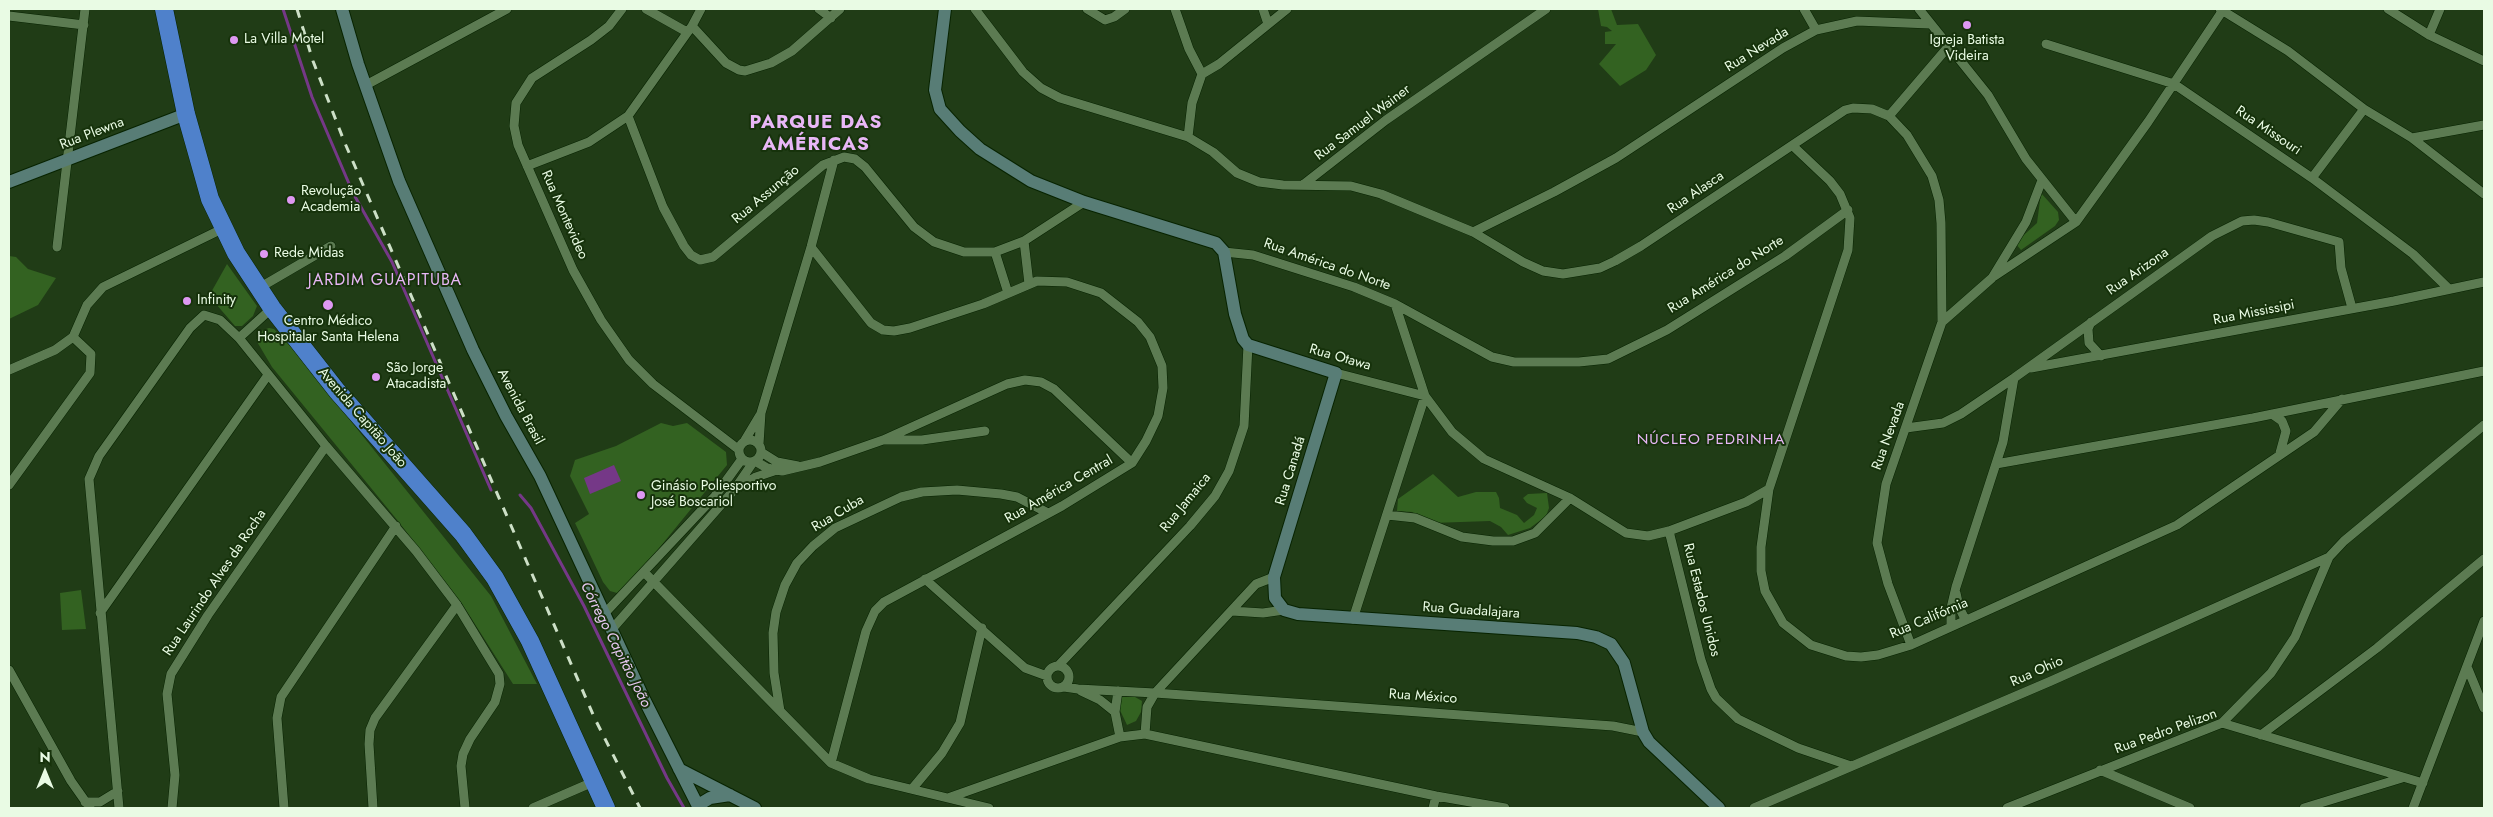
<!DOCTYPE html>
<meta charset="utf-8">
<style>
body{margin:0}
#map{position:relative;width:2493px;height:817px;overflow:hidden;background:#203c16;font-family:Jost,sans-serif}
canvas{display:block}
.frame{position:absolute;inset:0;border:10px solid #e9fbe4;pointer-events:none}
.north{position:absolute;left:20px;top:747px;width:50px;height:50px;-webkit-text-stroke:4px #16320b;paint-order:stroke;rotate:0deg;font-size:14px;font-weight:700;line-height:20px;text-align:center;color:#e9fbe4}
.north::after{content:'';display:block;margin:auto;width:18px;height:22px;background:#e9fbe4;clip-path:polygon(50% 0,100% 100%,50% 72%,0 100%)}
</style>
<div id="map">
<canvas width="2493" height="817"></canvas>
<div class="frame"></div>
<div class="north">N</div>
</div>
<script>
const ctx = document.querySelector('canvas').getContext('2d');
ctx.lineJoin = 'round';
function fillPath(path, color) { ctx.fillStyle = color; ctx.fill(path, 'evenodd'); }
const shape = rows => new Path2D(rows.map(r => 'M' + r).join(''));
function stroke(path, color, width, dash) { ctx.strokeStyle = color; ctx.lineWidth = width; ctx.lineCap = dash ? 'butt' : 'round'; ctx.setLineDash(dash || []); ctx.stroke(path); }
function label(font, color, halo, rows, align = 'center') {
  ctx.font = font + ' Jost,sans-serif'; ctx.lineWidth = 4; ctx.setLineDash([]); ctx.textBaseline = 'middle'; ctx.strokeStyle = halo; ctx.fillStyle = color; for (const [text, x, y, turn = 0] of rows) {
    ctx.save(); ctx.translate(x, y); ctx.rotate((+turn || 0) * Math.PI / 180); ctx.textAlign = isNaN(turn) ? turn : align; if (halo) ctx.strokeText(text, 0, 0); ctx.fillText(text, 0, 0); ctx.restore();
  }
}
const green = shape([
 [1598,9,1611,9,1617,25,1638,24,1656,55,1646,70,1620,86,1599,64,1616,44,1605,44,1605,32,1612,31,1607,27,1601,26],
 [2041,193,2058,212,2059,220,2055,226,2021,250,2015,243,2037,223],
 [9,256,16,257,28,269,56,278,38,305,9,319],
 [227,264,257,306,253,316,242,326,235,326,209,296],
 [269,328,274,329,293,349,491,596,537,684,513,684,461,602,398,521,272,367,256,340,263,330],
 [661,423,673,426,687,423,726,452,727,465,624,591,617,593,610,591,603,582,575,523,589,514,570,476,575,460,616,446],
 [1433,474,1458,497,1476,492,1496,492,1499,498,1500,508,1517,515,1524,523,1534,515,1537,508,1527,503,1523,498,1528,494,1547,493,1549,508,1546,516,1530,528,1508,535,1501,527,1490,521,1432,523,1412,512,1397,511,1398,499],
 [81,590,86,629,62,630,60,593],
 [1121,697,1135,697,1142,701,1141,712,1136,721,1127,725,1118,706]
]);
const water = shape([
 [614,465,621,481,590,494,584,478]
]);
const stream = shape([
 [283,9,312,97,353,193,392,262,491,490],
 [520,495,531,508,584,606,667,778,684,808]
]);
const street = shape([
 [622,9,609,26,591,40,532,78,516,103,514,126,518,145,573,270,601,320,629,360,653,384,738,449],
 [646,9,687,32],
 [819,9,831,18],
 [975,9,1023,72,1041,88,1060,98,1188,137,1213,152,1237,173,1259,182,1283,185,1351,186,1381,194,1473,232,1523,262,1543,271,1563,274,1600,268,1615,261,1641,246,1845,110,1853,108,1872,109,1889,116,1907,135,1932,176,1939,200,1941,223,1942,322],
 [1087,9,1105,20,1114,17,1125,9],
 [1175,9,1189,49,1202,74],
 [1263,9,1268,24],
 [1804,9,1816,30],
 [1919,9,1988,95,2026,159,2076,222],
 [2220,9,2288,51,2364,109,2412,138,2484,194],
 [2388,9,2429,35,2484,61],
 [9,16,84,25],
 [692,26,726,63,739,70,745,71,771,63,792,51,840,9],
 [2429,35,2440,9],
 [2046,44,2174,84,2312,178,2413,254,2449,289],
 [366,85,507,9],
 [628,116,663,207,684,246,691,255,700,260,713,257,823,165,844,157,855,159,865,167,914,227,934,242,964,252,995,252,1024,241,1084,202],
 [1889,116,1948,47],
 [1188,137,1192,103,1202,74,1219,64,1287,9],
 [2412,138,2484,125],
 [1793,146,1830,181,1840,194,1850,218,1848,250,1769,489,1761,547,1761,571,1765,591,1783,623,1811,645,1846,656,1861,657,1878,655,1911,645,2177,525,2314,432,2342,399],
 [527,166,589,142,628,116,692,26,701,9],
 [2312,178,2364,109],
 [1304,184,1386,120,1546,9],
 [1473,232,1554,192,1616,158,1783,48,1816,30,1857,21,1930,24],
 [1024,241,1029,284],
 [57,247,85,9],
 [811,247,871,323,883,330,894,331,910,328,983,304,1037,281,1067,282,1101,293,1138,322,1150,337,1162,366,1163,388,1158,416,1146,441,1132,463,1062,506,884,602,875,611,866,631,831,763],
 [995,252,1008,293],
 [1224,252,1253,255,1354,287,1395,304,1492,357,1514,362,1579,362,1608,359,1667,330,1785,256,1848,210],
 [1993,277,2076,222,2148,122,2223,10],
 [259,288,331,246],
 [1395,304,1425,396,1452,432,1484,459,1570,498,1626,533,1648,536,1669,531,1746,502,1769,489],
 [2091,322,2088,329,2089,343,2101,356],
 [239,338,272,308],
 [2031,368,2394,301,2484,282],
 [9,370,55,350,73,337,87,305,103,287,224,228],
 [1336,373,1425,396,1353,619],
 [2272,414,2282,421,2286,431,2280,453],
 [1906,428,1943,423,1961,414,2014,378,2212,236,2242,221,2254,220,2268,222,2339,242,2341,268,2352,308],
 '739 451a11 11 0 1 1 22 0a11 11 0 1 1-22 0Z',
 [745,440,760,415],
 [885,440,922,440,985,431],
 [759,444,761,413,811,247,834,160],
 [761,452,777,462,798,466],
 [755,461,767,468,782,471,820,462,883,440,1007,384,1025,380,1041,382,1054,389,1132,463],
 [1996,464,2253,418,2484,371],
 [9,485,90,373,91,354,73,337],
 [739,487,756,477,774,471],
 [1387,515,1415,518,1462,537,1493,541,1513,541,1535,533,1570,498],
 [1669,531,1701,660,1711,689,1716,698,1738,719,1798,748,1851,766],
 [644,572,831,763,869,779,989,808],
 [925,579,1025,668,1047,676],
 [1956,593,1959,607,1965,619],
 [1232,611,1263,613,1284,610],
 [100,613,268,375],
 [605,613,715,496,742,459],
 [1951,625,1951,608,1956,587,2003,442,2014,378],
 [613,628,734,490,754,461],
 [1911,645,1888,584,1877,543,1886,484,1942,322,1992,278,2026,222,2042,180],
 '1047 677a11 11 0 1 1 22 0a11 11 0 1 1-22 0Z',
 [1058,666,1190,526,1215,496,1229,471,1244,426,1248,345],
 [2468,669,2484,708],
 [9,670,71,781,90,808],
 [1064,687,1078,689,1155,693,1613,726,1643,732],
 [1081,691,1100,700,1115,712],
 [1118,691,1115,712,1120,737],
 [780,711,774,673,773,633,776,612,785,585,797,563,813,546,835,528,901,497,922,492,957,490,1001,494,1017,497,1048,513],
 [2222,723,2271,673,2295,637,2329,557,2344,541,2484,425],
 [1145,734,1147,707,1155,693,1256,584,1274,577],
 [2261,735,2377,648,2484,559],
 [2100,770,2190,808],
 [912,789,942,753,960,723,982,628],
 [948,798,1120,737,1145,734,1436,796,1505,808],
 [85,802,100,802,118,791],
 [119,808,89,479,99,456,190,328,204,315,220,320,239,338,326,446,416,551,457,605,499,674,500,684,495,702,470,739,463,754,461,766,465,808],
 [172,808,175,775,167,694,171,674,208,615,326,446],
 [284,808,277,718,281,697,396,526],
 [373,808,369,744,370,730,375,718,457,605],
 [533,808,593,782],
 [1433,808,1436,796],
 [1754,808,2051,681,2329,557],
 [2007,808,2222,723,2423,783],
 [2304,808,2402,778],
 [2413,808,2484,621]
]);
const secondary = shape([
 [342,9,358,64,399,181,473,350,506,416,540,476,645,701,699,808],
 [945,9,935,90,940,109,960,131,980,149,1031,181,1084,202,1216,243,1224,252,1235,314,1243,339,1248,345,1336,373,1274,577,1275,598,1284,610,1298,614,1577,633,1596,637,1611,644,1624,663,1643,732,1649,742,1719,808],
 [9,182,186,114],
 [679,769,755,808],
 [699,808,700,804,710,798,730,795]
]);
const highway = shape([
 [164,9,186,114,201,167,210,199,236,253,272,308,337,391,463,534,495,578,530,641,606,808]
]);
const rail = shape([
 [297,9,313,61,344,141,595,719,640,808]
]);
const markers = [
 [1967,25,5,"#de98f2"],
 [234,40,5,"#de98f2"],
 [291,200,5,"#de98f2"],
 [264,254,5,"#de98f2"],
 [187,301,5,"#de98f2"],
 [328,305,6,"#de98f2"],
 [376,377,5,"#de98f2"],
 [641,495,5,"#de98f2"]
];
const poiNames = [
 ["La Villa Motel",244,40],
 ["Igreja Batista",1967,41,"center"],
 ["Videira",1967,57,"center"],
 ["Revolução",301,192],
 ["Academia",301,208],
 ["Rede Midas",274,254],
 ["Infinity",197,301],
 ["Centro Médico",328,322,"center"],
 ["Hospitalar Santa Helena",328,338,"center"],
 ["São Jorge",386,369],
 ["Atacadista",386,385],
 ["Ginásio Poliesportivo",651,487],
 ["José Boscariol",651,503]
];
const streetNames = [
 ["Rua Nevada",1757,50,-32],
 ["Rua Samuel Wainer",1363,123,-37],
 ["Rua Missouri",2268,131,34],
 ["Rua Plewna",92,134,-21],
 ["Rua Alasca",1696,193,-34],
 ["Rua Assunção",766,195,-40],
 ["Rua Montevideo",564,215,66],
 ["Rua América do Norte",1327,265,19],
 ["Rua Arizona",2138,272,-35],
 ["Rua América do Norte",1726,275,-32],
 ["Rua Mississipi",2254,313,-11],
 ["Rua Otawa",1340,358,16],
 ["Avenida Brasil",520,407,62],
 ["Avenida Capitão João",362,418,49],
 ["Rua Nevada",1889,436,-70],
 ["Rua Canadá",1291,471,-73],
 ["Rua América Central",1059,490,-30],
 ["Rua Jamaica",1186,503,-51],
 ["Rua Cuba",838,514,-31],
 ["Rua Laurindo Alves da Rocha",215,583,-56],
 ["Rua Estados Unidos",1701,600,76],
 ["Rua Guadalajara",1471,611,4],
 ["Rua Califórnia",1929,619,-23],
 ["Rua Ohio",2037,672,-24],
 ["Rua México",1423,697,4],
 ["Rua Pedro Pelizon",2166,732,-20]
];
const neighbourhoodNames = [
 ["NÚCLEO PEDRINHA",1711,440]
];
const waterNames = [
 ["Córrego Capitão João",615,645,63]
];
const quarterNames = [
 ["JARDIM GUAPITUBA",385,281]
];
const districtNames = [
 ["PARQUE DAS",816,123],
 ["AMÉRICAS",816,145]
];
fillPath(green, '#336221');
fillPath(water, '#753887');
stroke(stream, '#753887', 3);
stroke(street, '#072300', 10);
stroke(secondary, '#072300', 14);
stroke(highway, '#072300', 19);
stroke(street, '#5c7b52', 9);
stroke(secondary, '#587d76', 12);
stroke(highway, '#4f81cb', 18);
stroke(rail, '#cde0c7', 3, [9, 9]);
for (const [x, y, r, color] of markers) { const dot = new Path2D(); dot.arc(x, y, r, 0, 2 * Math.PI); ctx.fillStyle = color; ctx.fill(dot); stroke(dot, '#16320b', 2); }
label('14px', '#e9fbe4', '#16320b', poiNames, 'left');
label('14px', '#e9fbe4', '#16320b', streetNames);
ctx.letterSpacing = '1px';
label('15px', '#e8b7f6', '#16320b', neighbourhoodNames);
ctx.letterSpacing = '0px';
label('italic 15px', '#e8c8f2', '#16320b', waterNames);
ctx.letterSpacing = '1px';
label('16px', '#e8b7f6', '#16320b', quarterNames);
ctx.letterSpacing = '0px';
ctx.letterSpacing = '1px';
label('bold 19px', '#e8b7f6', '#16320b', districtNames);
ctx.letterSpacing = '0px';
</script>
